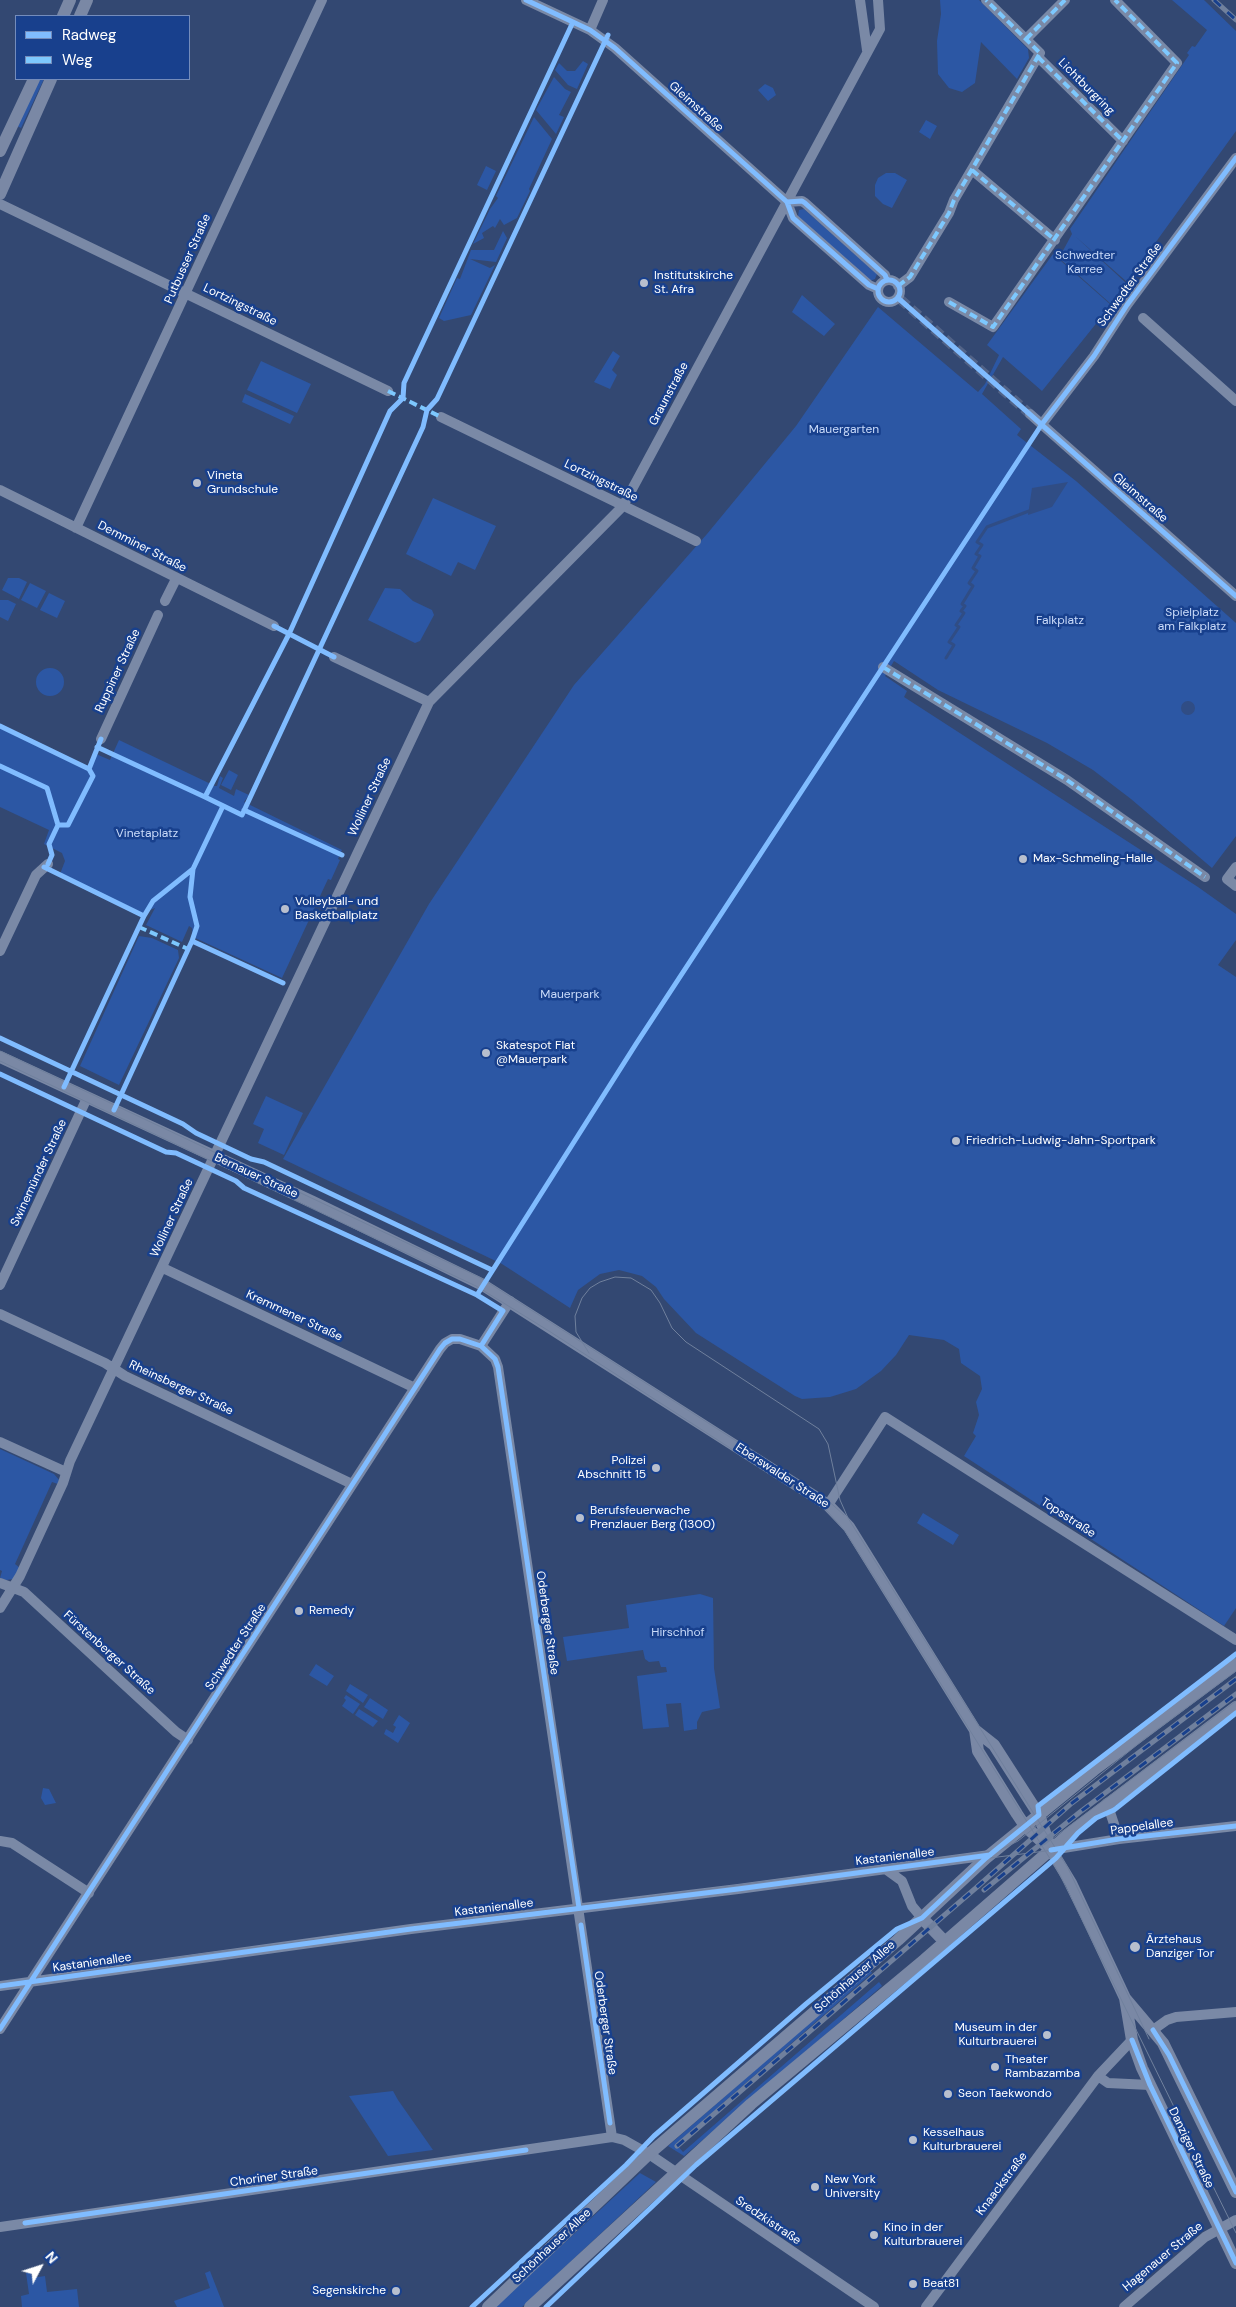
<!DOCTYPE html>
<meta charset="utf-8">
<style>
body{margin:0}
#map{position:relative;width:1236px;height:2307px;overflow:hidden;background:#334872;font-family:"DM Sans",sans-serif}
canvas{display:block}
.legend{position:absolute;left:15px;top:15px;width:175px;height:65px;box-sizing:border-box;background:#18408d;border:1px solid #748cbb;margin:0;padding:6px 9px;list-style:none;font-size:15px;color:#fff}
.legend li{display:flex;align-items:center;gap:10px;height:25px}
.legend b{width:25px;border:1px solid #748cbb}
.north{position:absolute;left:15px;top:2242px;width:50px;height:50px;-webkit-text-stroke:4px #18408d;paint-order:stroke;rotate:50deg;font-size:14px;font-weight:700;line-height:20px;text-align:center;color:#fff}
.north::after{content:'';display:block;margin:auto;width:18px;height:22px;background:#fff;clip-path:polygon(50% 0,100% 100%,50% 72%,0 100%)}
</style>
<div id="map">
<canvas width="1236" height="2307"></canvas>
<ul class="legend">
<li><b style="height:6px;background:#80bcff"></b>Radweg</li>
<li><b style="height:6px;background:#7dc8fe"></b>Weg</li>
</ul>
<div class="north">N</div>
</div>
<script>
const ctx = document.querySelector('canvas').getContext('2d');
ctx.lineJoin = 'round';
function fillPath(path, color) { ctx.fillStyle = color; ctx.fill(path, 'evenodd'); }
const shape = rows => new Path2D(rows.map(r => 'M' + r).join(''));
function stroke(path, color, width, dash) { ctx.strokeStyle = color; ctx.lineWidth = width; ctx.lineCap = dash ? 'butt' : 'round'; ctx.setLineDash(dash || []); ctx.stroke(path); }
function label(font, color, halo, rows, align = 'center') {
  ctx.font = font + ' "DM Sans",sans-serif'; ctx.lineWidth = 5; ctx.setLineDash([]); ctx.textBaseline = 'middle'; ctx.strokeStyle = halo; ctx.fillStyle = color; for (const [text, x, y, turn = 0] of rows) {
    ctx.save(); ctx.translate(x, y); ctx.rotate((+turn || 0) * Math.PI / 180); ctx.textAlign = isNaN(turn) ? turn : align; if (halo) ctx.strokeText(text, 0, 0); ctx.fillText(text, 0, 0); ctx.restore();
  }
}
const green = shape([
 [940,0,979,0,1028,49,1029,58,1017,79,981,42,975,83,962,92,949,88,938,74,937,41,941,14],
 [1172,0,1204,0,1236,31,1236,131,1127,282,1075,236,1126,283,1111,304,1059,258,1072,234,1070,229,1189,55,1187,53,1192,46,1195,47,1207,30],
 [583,61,588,64,577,89,568,85,555,70,559,63,567,71,575,71],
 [554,77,565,89,571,92,559,115,564,117,556,134,536,110],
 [39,79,44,79,21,128,17,126],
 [765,84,773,88,776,95,768,101,758,90],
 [534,117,552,139,529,189,530,191,517,218,504,225,500,219,495,228,493,226,482,233,484,238,473,244,490,209,498,198,496,196],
 [926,120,937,126,930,139,919,132],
 [486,166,496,171,487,190,477,185],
 [886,173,895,173,907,180,892,208,883,204,875,196,875,185,878,178],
 [804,209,877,274,875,279,870,281,798,216,799,210],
 [503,231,507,238,496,262,470,259,490,268,495,265,471,315,444,321,439,318,457,278,460,279,471,250,494,250],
 [1053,254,1111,305,1042,391,1003,357,982,394,1021,429,1017,435,1076,481,1236,623,1236,836,1212,868,1131,799,1093,770,1047,743,938,690,894,661,885,676,907,691,904,697,1198,887,1236,914,1236,940,1218,965,1236,977,1236,1608,1224,1626,964,1456,976,1436,973,1433,979,1415,976,1402,982,1389,980,1376,961,1363,959,1349,944,1340,909,1335,896,1355,881,1371,856,1389,830,1397,802,1399,795,1396,696,1333,664,1299,656,1287,642,1276,619,1270,600,1274,578,1290,570,1308,502,1264,283,1159,429,904,574,685,707,534,796,426,878,307,978,392,985,384,999,355,987,345],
 [802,295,835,324,824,336,792,312],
 [613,351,620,356,612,370,617,375,610,389,594,382],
 [261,361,311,384,297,413,247,390],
 [245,394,294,416,290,424,242,402],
 [433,498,496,526,475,570,458,562,451,576,406,554],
 [8,578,19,578,27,582,19,599,2,590],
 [30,583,46,591,37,608,21,600],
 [385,588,400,589,413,601,432,610,434,615,420,641,415,643,368,620],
 [49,593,65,601,57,618,40,610],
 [0,600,8,600,16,604,8,621,0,617],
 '36 682a14 14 0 1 1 28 0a14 14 0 1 1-28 0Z',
 [0,727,88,770,96,754,110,760,119,740,215,786,217,786,220,776,223,778,219,788,234,796,236,789,249,795,244,802,342,850,338,859,340,860,331,880,328,879,282,978,193,937,192,928,189,926,182,942,146,925,155,908,143,913,60,874,65,861,62,853,44,844,49,830,0,807],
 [229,770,238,775,231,790,221,785],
 [139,936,152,938,178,950,179,958,119,1085,80,1066],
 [266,1096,303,1113,284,1155,258,1143,264,1129,253,1124],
 [0,1449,54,1474,60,1481,58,1484,52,1482,15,1564,20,1568,14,1579,6,1580,0,1578,2,1571,0,1570],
 [923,1513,959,1535,953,1545,917,1523],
 [700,1594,713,1598,714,1668,720,1708,702,1712,697,1722,697,1729,684,1731,681,1703,666,1704,669,1727,643,1729,637,1676,667,1672,666,1667,661,1667,659,1661,649,1662,645,1659,643,1650,567,1661,563,1637,629,1628,626,1605],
 [316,1664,334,1676,327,1686,309,1675],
 [350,1684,368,1695,363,1703,346,1691],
 [346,1695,360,1704,353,1714,342,1706,346,1700,344,1698],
 [370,1698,388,1710,383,1719,364,1707],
 [359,1709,378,1721,373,1727,355,1715],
 [399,1715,410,1723,398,1743,384,1734,386,1729,393,1733,396,1727,393,1725],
 [43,1788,49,1789,56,1803,45,1805,41,1798],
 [870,1970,872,1973,676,2144,683,2152,879,1982,882,1986,684,2156,668,2146],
 [393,2091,398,2100,433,2150,388,2156,349,2096],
 [640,2173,656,2182,522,2307,495,2307],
 [210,2271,224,2307,177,2307,174,2301,210,2288,205,2273],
 [31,2272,32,2278,45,2276,47,2292,77,2289,79,2307,22,2307,21,2296,29,2294,26,2273]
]);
const water = shape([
 [1068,482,1052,507,1028,515,1032,488],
 '1181 708a7 7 0 1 1 14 0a7 7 0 1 1-14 0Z'
]);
const stream = shape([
 [946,658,954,645,949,642,959,627,956,625,964,613,961,611,965,606,962,604,973,586,969,583,977,571,973,568,980,556,976,554,982,545,977,542,987,527,1029,511]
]);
const minorTunnel = shape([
 [900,299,1030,414]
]);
const minor = shape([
 [526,0,590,30,615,48,787,202,793,218,869,285,878,289],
 [860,0,867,50],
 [590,30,603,0],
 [1026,39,1065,0],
 [1038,57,1123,141],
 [972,170,1055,240],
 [787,202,802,201,805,203,885,275,887,280],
 [0,204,388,391],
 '878 291a11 11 0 1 1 22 0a11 11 0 1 1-22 0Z',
 [898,286,910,277,949,213,954,200,1040,53,986,0],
 [949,302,993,327,1177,63,1115,0],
 [1143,318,1236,401],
 [1030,414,1236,596],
 [441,417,696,541],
 [1042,424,1094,356,1127,305,1236,158],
 [0,490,274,626],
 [76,528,322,0],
 [165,601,176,579],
 [334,657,429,702],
 [883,667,1067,780,1205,877],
 [101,739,158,615],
 [1236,867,1227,879,1236,886],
 [0,951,36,875,48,864],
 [163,1268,415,1388],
 [0,1285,87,1098],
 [0,1314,105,1363,125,1376,352,1484],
 [481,1346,510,1301],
 [0,1442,66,1472],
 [828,1505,885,1417,1236,1640],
 [0,1583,24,1592,176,1732,188,1740],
 [0,1608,20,1576,63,1483,70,1461,429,702,623,506,880,29,878,0],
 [1107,1803,1119,1839],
 [0,1841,12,1843,89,1893],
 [1051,1850,1119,1839,1236,1826],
 [884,1868,902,1881,912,1906,922,1918],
 [0,1986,411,1929,738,1889,990,1855],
 [0,2029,440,1349,445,1343,452,1339,460,1339,481,1346,495,1359,498,1367,612,2137],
 [1153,2030,1167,2020,1176,2017,1236,2012],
 [1098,2076,1108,2083,1150,2085],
 [0,2227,612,2137,624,2140,649,2154,874,2307],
 [926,2307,1098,2076,1132,2040],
 [1124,2307,1205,2237,1236,2220]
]);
const major = shape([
 [63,16,70,0],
 [80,16,87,0],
 [0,151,34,79],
 [0,194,51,79],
 [0,1057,313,1202,483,1285,828,1505,849,1527,975,1730,994,1745,1039,1815,1051,1850],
 [975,1730,978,1751,1017,1814,1025,1826,1051,1850,1071,1883,1125,1998,1163,2043,1236,2192],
 [922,1918,945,1942],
 [1125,1998,1132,2040,1142,2068,1236,2263],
 [488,2307,649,2154,898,1940,986,1858,1094,1770,1236,1664],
 [530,2307,751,2104,924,1960,1071,1832,1236,1707]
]);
const tram = shape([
 [0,1051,481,1278,824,1497,844,1515],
 [0,1061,476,1286,549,1331,826,1510,845,1531,876,1580,1059,1873,1236,2233],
 [589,1353,576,1332,575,1316,582,1298,590,1288,600,1282,615,1277,631,1278,651,1290,660,1303,672,1328,686,1342,819,1429,828,1444,840,1500,848,1518,1068,1868,1149,2039],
 [1044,1845,1236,1701],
 [990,1858,1236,1827],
 [0,1984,201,1954,701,1890,1000,1850,1018,1841,1143,1740,1236,1671]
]);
const rail = shape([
 [1214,0,1236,20],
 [984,1890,1080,1812,1236,1694],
 [677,2146,977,1887,1072,1803,1236,1679]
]);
const quiet = shape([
 [1026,39,1065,0],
 [1038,57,1123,141],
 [972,170,1055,240],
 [898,286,910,277,949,213,954,200,1040,53,986,0],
 [949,302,993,327,1177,63,1115,0],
 [388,391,441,417],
 [883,667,1067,780,1205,877],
 [139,927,188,949]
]);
const cycleway = shape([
 [526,0,590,30,615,48,787,202,793,218,869,285,878,289],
 [573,22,404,383,403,398,390,411,289,634,205,797,242,815,423,427,427,410,437,399,608,35],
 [787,202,802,201,805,203,885,275,887,280],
 '878 291a11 11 0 1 1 22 0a11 11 0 1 1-22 0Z',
 [898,298,1236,596],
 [274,626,334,657],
 [0,726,89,769],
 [97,747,205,797],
 [0,766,47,788,58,825],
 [244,810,342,855],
 [48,864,52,855,49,844,58,825,68,825,93,776,89,769,101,739],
 [44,867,144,916],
 [192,941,283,983],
 [0,1038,183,1124,196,1133,251,1159,264,1162,492,1270],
 [0,1074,166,1152,176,1153,236,1181,244,1188,477,1295,503,1311,481,1346],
 [64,1087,144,916,153,901,193,869],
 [114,1110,192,941,197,926,190,897,193,869,223,806],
 [477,1295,636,1044,1042,424,1094,356,1127,305,1236,158],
 [1051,1850,1119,1839,1236,1826],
 [581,1925,610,2123],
 [0,1986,411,1929,738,1889,990,1855],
 [0,2029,440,1349,445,1343,452,1339,460,1339,481,1346,495,1359,498,1367,579,1908],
 [1153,2030,1169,2055,1236,2192],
 [1132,2040,1150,2085,1236,2263],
 [25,2223,526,2150],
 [472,2307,626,2165,654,2136,806,2004,897,1929,922,1918,986,1858,1039,1815,1038,1806,1236,1654],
 [546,2307,696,2165,1056,1858,1078,1833,1096,1818,1114,1810,1236,1713]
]);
const markers = [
 [644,283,5,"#b8bfce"],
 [197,483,5,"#b8bfce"],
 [1023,859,5,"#b8bfce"],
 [285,909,5,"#b8bfce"],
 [486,1053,5,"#b8bfce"],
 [956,1141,5,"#b8bfce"],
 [656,1468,5,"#b8bfce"],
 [580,1518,5,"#b8bfce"],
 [299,1611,5,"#b8bfce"],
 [1135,1947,6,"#b8bfce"],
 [1047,2035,5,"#b8bfce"],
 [995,2067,5,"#b8bfce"],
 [948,2094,5,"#b8bfce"],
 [913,2140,5,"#b8bfce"],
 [815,2187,5,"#b8bfce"],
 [874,2235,5,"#b8bfce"],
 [913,2284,5,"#b8bfce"],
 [396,2291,5,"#b8bfce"]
];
const streetNames = [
 ["Lichtburgring",1086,87,45],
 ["Gleimstraße",696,107,42],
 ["Putbusser Straße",188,259,-66],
 ["Schwedter Straße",1130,285,-54],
 ["Lortzingstraße",240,305,26],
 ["Graunstraße",669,394,-62],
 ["Lortzingstraße",601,481,26],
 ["Gleimstraße",1140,498,41],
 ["Demminer Straße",142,547,27],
 ["Ruppiner Straße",118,671,-65],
 ["Wolliner Straße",370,797,-65],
 ["Swinemünder Straße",39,1173,-65],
 ["Bernauer Straße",256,1176,25],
 ["Wolliner Straße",172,1218,-65],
 ["Kremmener Straße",294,1316,25],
 ["Rheinsberger Straße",181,1388,25],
 ["Eberswalder Straße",782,1476,33],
 ["Topsstraße",1068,1518,33],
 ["Oderberger Straße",547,1623,82],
 ["Schwedter Straße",236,1647,-57],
 ["Fürstenberger Straße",109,1653,42],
 ["Pappelallee",1142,1827,-8],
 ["Kastanienallee",895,1857,-7],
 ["Kastanienallee",494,1908,-7],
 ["Kastanienallee",92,1963,-8],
 ["Schönhauser Allee",855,1977,-41],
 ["Oderberger Straße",605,2023,82],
 ["Danziger Straße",1191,2148,64],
 ["Choriner Straße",274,2177,-8],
 ["Knaackstraße",1002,2184,-53],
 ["Sredzkistraße",768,2221,34],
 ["Schönhauser Allee",552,2246,-43],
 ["Hagenauer Straße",1163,2257,-40]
];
const parkNames = [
 ["Schwedter",1085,256],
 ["Karree",1085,270],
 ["Mauergarten",844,430],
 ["Spielplatz",1192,613],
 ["am Falkplatz",1192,627],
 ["Falkplatz",1060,621],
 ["Vinetaplatz",147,834],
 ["Mauerpark",570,995],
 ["Hirschhof",678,1633]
];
const poiNames = [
 ["Institutskirche",654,276],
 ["St. Afra",654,290],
 ["Vineta",207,476],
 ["Grundschule",207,490],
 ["Max-Schmeling-Halle",1033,859],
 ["Volleyball- und",295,902],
 ["Basketballplatz",295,916],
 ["Skatespot Flat",496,1046],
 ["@Mauerpark",496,1060],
 ["Friedrich-Ludwig-Jahn-Sportpark",966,1141],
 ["Polizei",646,1461,"right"],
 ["Abschnitt 15",646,1475,"right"],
 ["Berufsfeuerwache",590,1511],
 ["Prenzlauer Berg (1300)",590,1525],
 ["Remedy",309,1611],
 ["Ärztehaus",1146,1940],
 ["Danziger Tor",1146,1954],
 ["Museum in der",1037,2028,"right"],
 ["Kulturbrauerei",1037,2042,"right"],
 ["Theater",1005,2060],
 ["Rambazamba",1005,2074],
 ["Seon Taekwondo",958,2094],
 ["Kesselhaus",923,2133],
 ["Kulturbrauerei",923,2147],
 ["New York",825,2180],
 ["University",825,2194],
 ["Kino in der",884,2228],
 ["Kulturbrauerei",884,2242],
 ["Beat81",923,2284],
 ["Segenskirche",386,2291,"right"]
];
fillPath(green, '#2c57a4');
fillPath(water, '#304d85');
stroke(stream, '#304d85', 3);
stroke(minorTunnel, '#526387', 10, [10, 5]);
stroke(minor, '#7a89a6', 10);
stroke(major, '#7a88a5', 12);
stroke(tram, '#70809d', 1);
stroke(rail, '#70809d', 5);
stroke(rail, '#18408d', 3, [9]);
stroke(quiet, '#7dc8fe', 4, [8, 4]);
stroke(cycleway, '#80bcff', 5);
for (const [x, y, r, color] of markers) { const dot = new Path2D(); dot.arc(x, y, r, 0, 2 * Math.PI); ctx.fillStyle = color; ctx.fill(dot); stroke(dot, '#18408d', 2); }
label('12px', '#fff', '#18408d', streetNames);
label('12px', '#cadbfa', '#18408d', parkNames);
label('12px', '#fff', '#18408d', poiNames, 'left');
</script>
